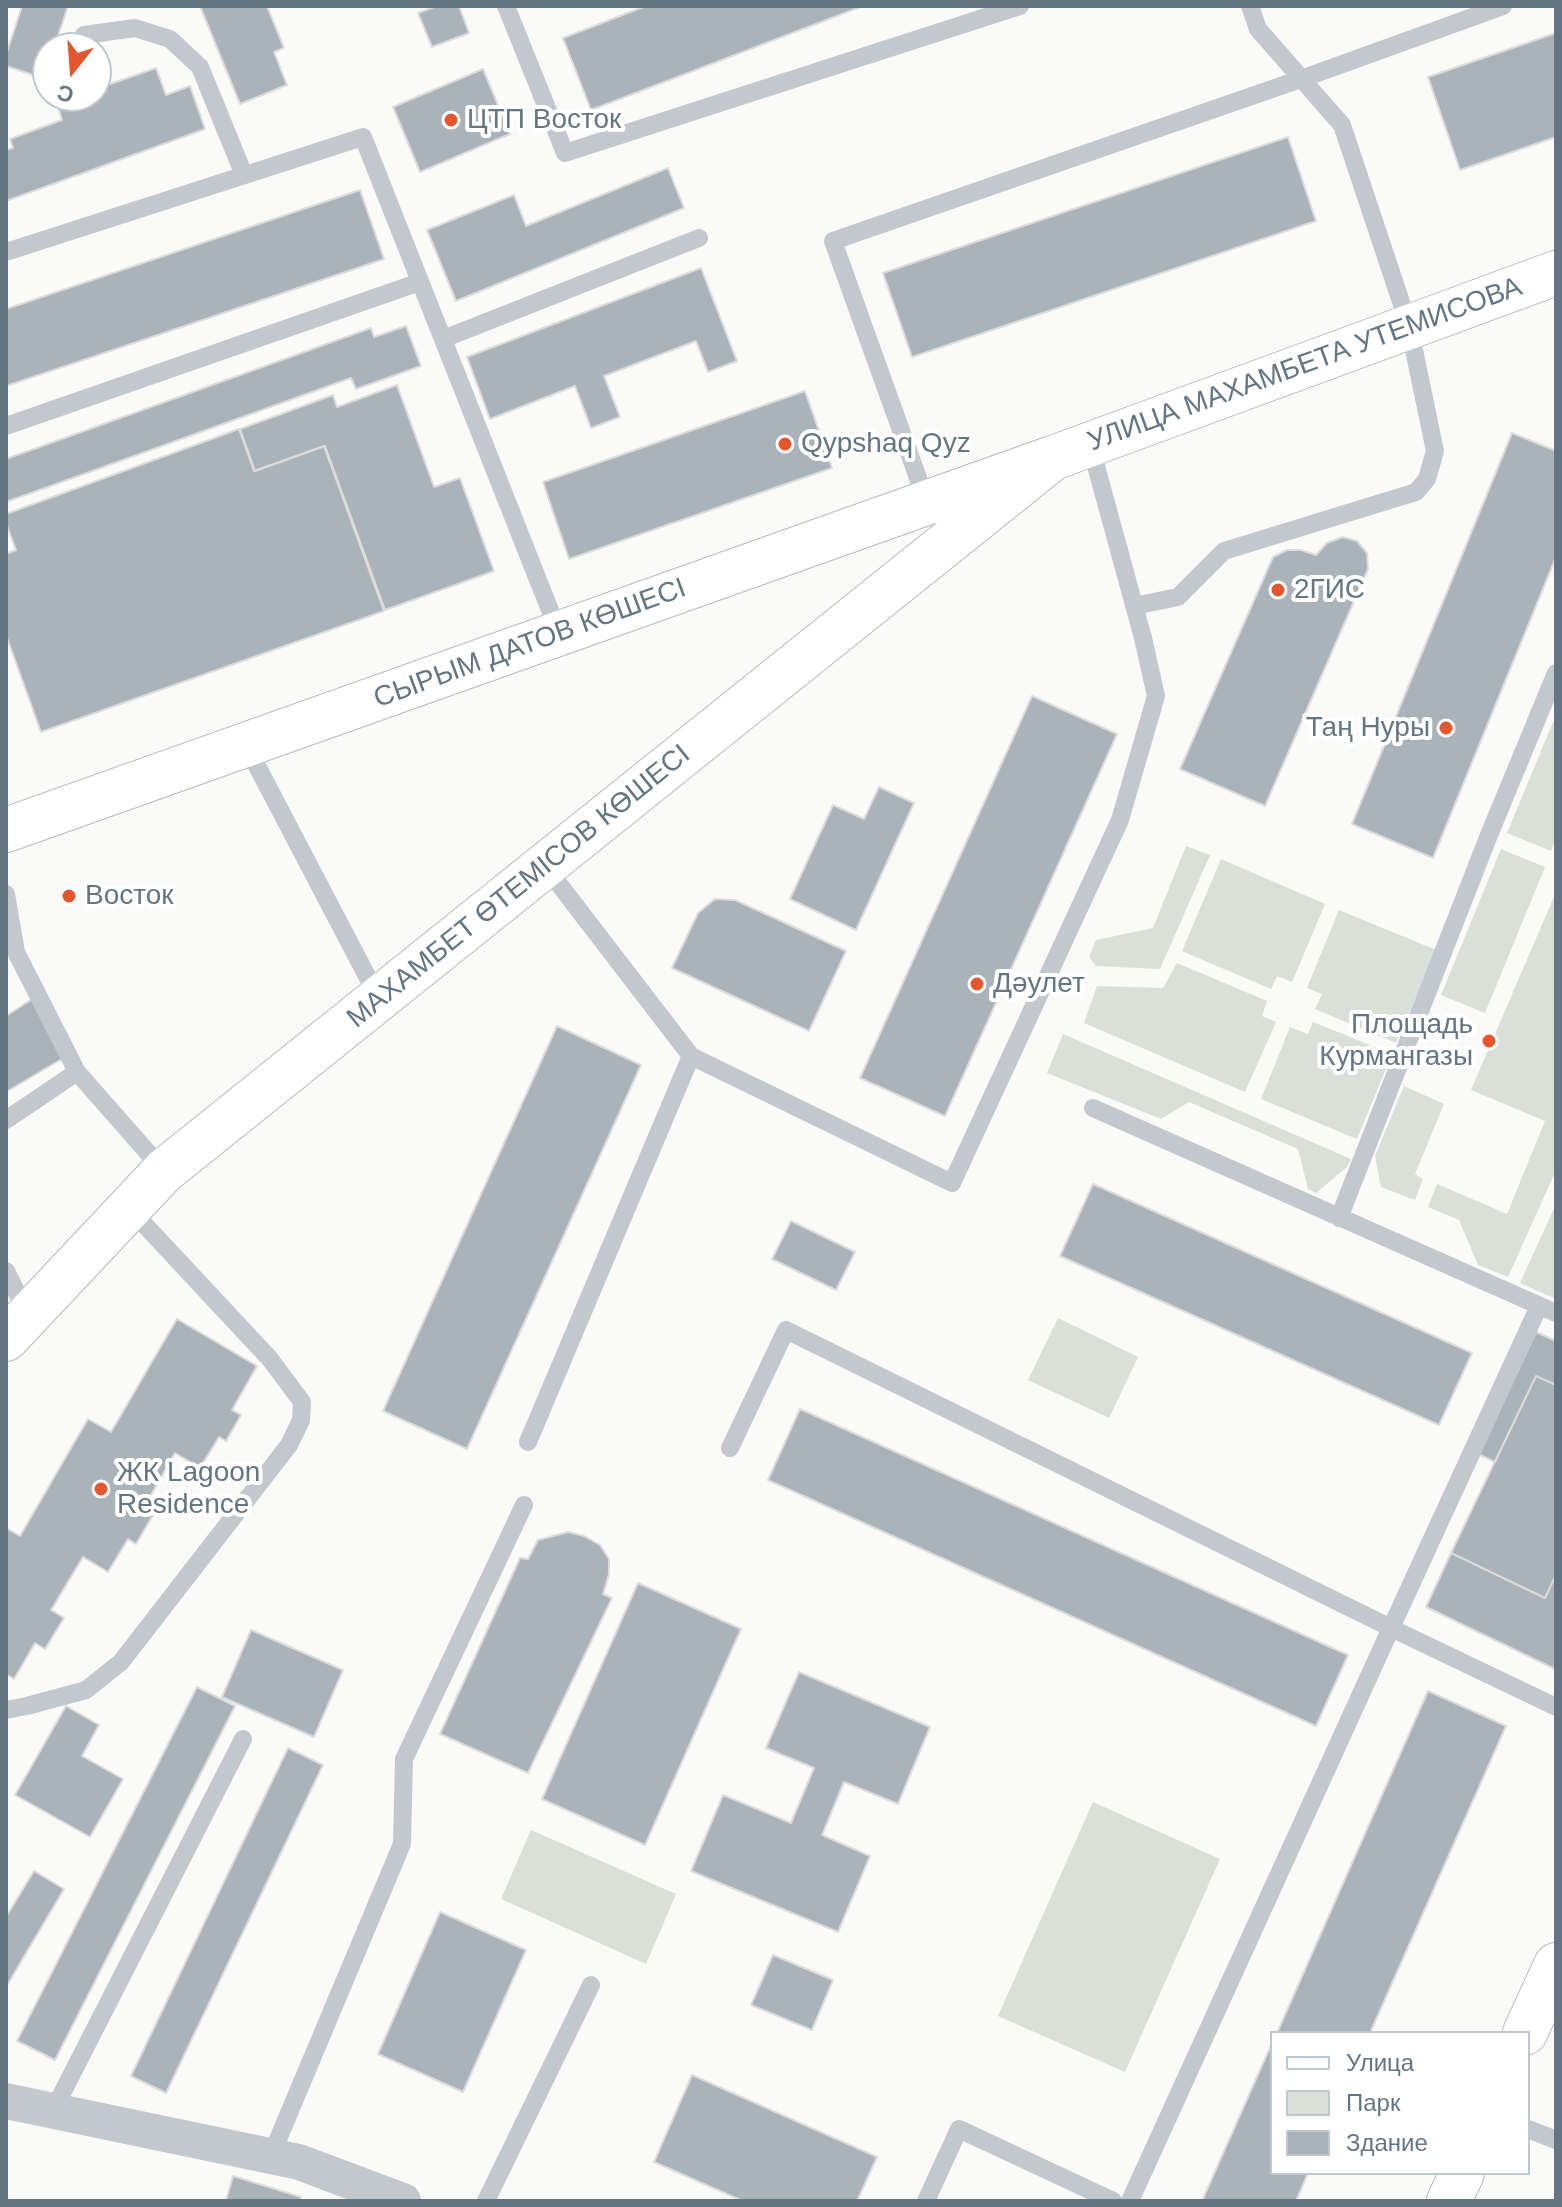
<!DOCTYPE html>
<meta charset="utf-8">
<style>
body{margin:0}
#map{position:relative;width:1562px;height:2207px;overflow:hidden;background:#fafaf8;font-family:Arial,sans-serif}
canvas{display:block}
.frame{position:absolute;inset:0;border:8px solid #657683;pointer-events:none}
.legend{position:absolute;left:1270px;top:2031px;width:260px;height:144px;box-sizing:border-box;background:#fff;border:2px solid #c1c8cd;margin:0;padding:10px 14px;list-style:none;font-size:24px;color:#657683}
.legend li{display:flex;align-items:center;gap:16px;height:40px}
.legend b{width:40px;border:2px solid #c1c8cd}
.north{position:absolute;left:32px;top:32px;width:80px;height:80px;box-sizing:border-box;background:#fff;border:2px solid #c1c8cd;border-radius:50%;rotate:197deg;font-size:22px;font-weight:700;line-height:32px;text-align:center;color:#657683}
.north::after{content:'';display:block;margin:auto;width:28px;height:36px;background:#e4572e;clip-path:polygon(50% 0,100% 100%,50% 72%,0 100%)}
</style>
<div id="map">
<canvas width="1562" height="2207"></canvas>
<div class="frame"></div>
<ul class="legend">
<li><b style="height:10px;background:#fff"></b>Улица</li>
<li><b style="height:22px;background:#dadfd7"></b>Парк</li>
<li><b style="height:22px;background:#aab3b9"></b>Здание</li>
</ul>
<div class="north">С</div>
</div>
<script>
const ctx = document.querySelector('canvas').getContext('2d');
ctx.lineJoin = 'round';
function fillPath(path, color) { ctx.fillStyle = color; ctx.fill(path, 'evenodd'); }
const shape = rows => new Path2D(rows.map(r => 'M' + r).join(''));
function stroke(path, color, width, dash) { ctx.strokeStyle = color; ctx.lineWidth = width; ctx.lineCap = dash ? 'butt' : 'round'; ctx.setLineDash(dash || []); ctx.stroke(path); }
function label(font, color, halo, rows, align = 'center') {
  ctx.font = font + ' Arial,sans-serif'; ctx.lineWidth = 8; ctx.setLineDash([]); ctx.textBaseline = 'middle'; ctx.strokeStyle = halo; ctx.fillStyle = color; for (const [text, x, y, turn = 0] of rows) {
    ctx.save(); ctx.translate(x, y); ctx.rotate((+turn || 0) * Math.PI / 180); ctx.textAlign = isNaN(turn) ? turn : align; if (halo) ctx.strokeText(text, 0, 0); ctx.fillText(text, 0, 0); ctx.restore();
  }
}
const green = shape([
 [1556,715,1556,838,1551,851,1507,833],
 [1186,846,1210,855,1160,969,1096,966,1089,957,1096,940,1153,928],
 [1501,849,1545,867,1485,1013,1441,995],
 [1221,859,1325,904,1292,982,1277,976,1271,989,1182,951],
 [1556,892,1556,1170,1508,1277,1478,1265,1459,1220,1428,1207,1437,1184,1507,1214,1545,1121,1471,1090],
 [1339,910,1436,950,1396,1043,1315,1009,1322,994,1307,988],
 [1177,963,1267,1001,1262,1016,1276,1022,1245,1092,1084,1023,1097,986,1163,988],
 [1313,1022,1392,1054,1357,1139,1261,1099,1290,1027,1308,1034],
 [1063,1034,1351,1159,1347,1167,1316,1193,1308,1189,1298,1149,1189,1102,1161,1119,1047,1073],
 [1404,1086,1444,1104,1415,1174,1423,1179,1415,1200,1381,1187,1375,1156],
 [1556,1204,1556,1299,1520,1283],
 [1058,1318,1138,1357,1109,1418,1028,1380],
 [1093,1802,1220,1859,1125,2072,998,2016],
 [531,1830,676,1894,646,1964,501,1899]
]);
const building = shape([
 [22,6,68,6,54,48,48,48,48,68,45,79,6,66,6,55,22,6],
 [200,6,267,6,284,48,274,52,287,85,240,104,200,6],
 [437,6,459,6,469,33,432,47,418,13,437,6],
 [646,6,863,6,591,110,563,38,646,6],
 [1556,33,1556,137,1460,170,1428,77,1556,33],
 [156,68,166,95,190,86,205,129,6,201,6,150,13,148,10,139,62,120,57,103,77,96,96,96,96,89,156,68],
 [483,69,510,134,420,172,393,107,483,69],
 [1288,137,1316,221,912,357,883,273,1288,137],
 [668,168,684,208,456,301,427,230,514,195,526,226,668,168],
 [360,190,384,259,6,386,6,309,360,190],
 [701,268,737,361,708,372,696,341,604,376,620,417,591,428,575,386,490,419,467,357,701,268],
 [406,326,421,366,356,389,351,378,6,502,6,459,371,328,374,337,406,326],
 [397,385,434,487,460,478,494,571,385,610,325,446,255,471,240,429,333,395,337,407,397,385],
 [805,391,832,468,569,559,543,482,805,391],
 [239,429,254,471,324,446,384,611,41,732,6,635,6,554,16,550,6,523,6,514,239,429],
 [1512,433,1556,451,1556,557,1433,858,1352,824,1512,433],
 [1343,537,1357,541,1367,553,1368,569,1265,806,1180,769,1273,557,1287,550,1301,550,1316,555,1327,543,1343,537],
 [1032,696,1117,734,945,1116,860,1078,1032,696],
 [879,787,914,803,856,930,790,899,833,805,864,819,879,787],
 [715,899,735,900,846,951,809,1031,672,968,698,913,715,899],
 [37,996,65,1057,6,1092,6,1016,37,996],
 [557,1026,641,1065,467,1449,383,1411,557,1026],
 [1093,1184,1472,1353,1439,1425,1060,1256,1093,1184],
 [791,1221,855,1252,836,1290,772,1259,791,1221],
 [177,1319,257,1366,232,1410,241,1415,226,1441,219,1437,200,1468,175,1453,143,1509,153,1515,136,1544,128,1539,108,1572,83,1557,51,1610,64,1618,45,1649,35,1643,14,1679,6,1674,6,1528,20,1536,88,1419,111,1432,177,1319],
 [1536,1332,1556,1341,1556,1385,1536,1376,1495,1462,1478,1454,1536,1332],
 [1536,1376,1556,1385,1556,1575,1545,1598,1451,1553,1536,1376],
 [800,1409,1348,1655,1316,1726,768,1480,800,1409],
 [568,1532,584,1536,600,1545,609,1559,609,1574,603,1594,612,1598,528,1773,440,1734,520,1558,528,1559,538,1540,568,1532],
 [1451,1553,1545,1598,1556,1575,1555,1669,1426,1607,1451,1553],
 [638,1583,741,1629,645,1845,542,1799,638,1583],
 [251,1630,343,1670,314,1737,222,1697,251,1630],
 [799,1672,930,1727,898,1804,844,1782,822,1835,870,1856,838,1932,691,1871,723,1795,791,1823,814,1768,766,1748,799,1672],
 [197,1687,235,1706,55,2060,17,2041,197,1687],
 [1428,1691,1506,1726,1370,2033,1277,2033,1428,1691],
 [66,1706,99,1725,82,1756,123,1779,90,1837,15,1795,66,1706],
 [288,1748,323,1765,166,2093,131,2076,288,1748],
 [34,1871,64,1889,6,1987,6,1917,34,1871],
 [440,1912,526,1950,463,2092,378,2054,440,1912],
 [773,1955,833,1980,812,2030,751,2005,773,1955],
 [1272,2043,1272,2173,1308,2173,1296,2201,1202,2201,1272,2043],
 [692,2075,877,2157,857,2201,743,2201,654,2162,692,2075],
 [233,2176,301,2197,300,2201,226,2201,233,2176]
]);
const lane = shape([
 [506,6,565,153,1020,6],
 [84,35,135,28,170,39,200,67,244,175],
 [6,252,363,137,559,633],
 [443,339,699,238],
 [6,426,420,282],
 [927,503,833,241,1301,79,1503,6],
 [1134,606,1178,597,1224,551,1416,492,1427,479,1435,451,1409,326,1342,125,1258,29,1250,6],
 [246,745,379,999],
 [6,894,16,952,77,1072,164,1171],
 [691,1056,952,1183,1120,820,1156,696,1143,638,1090,444],
 [1093,1108,1556,1313],
 [6,1120,77,1072],
 [1339,1218,1489,835,1556,673],
 [6,1271,28,1315],
 [1539,1306,1391,1628,1556,1707],
 [528,1442,691,1056,545,866],
 [730,1448,786,1330,1391,1628,1130,2201],
 [6,1710,27,1706,86,1690,121,1662,289,1445,301,1420,302,1402,270,1359,129,1208],
 [53,2111,243,1739],
 [1528,2129,1556,2140],
 [271,2156,402,1844,404,1759,524,1505],
 [486,2201,591,1985],
 [926,2201,959,2129,1113,2201]
]);
const street = shape([
 [6,2101,299,2162,403,2201]
]);
const secondary = shape([
 [6,830,1047,460],
 [1525,2033,1556,1965],
 [1449,2201,1462,2173]
]);
const primary = shape([
 [6,1339,164,1171,1053,458,1556,273]
]);
const markers = [
 [451,120,8,"#e4572e"],
 [785,444,8,"#e4572e"],
 [1278,590,8,"#e4572e"],
 [1446,728,8,"#e4572e"],
 [69,896,8,"#e4572e"],
 [977,984,8,"#e4572e"],
 [1489,1041,8,"#e4572e"],
 [101,1489,8,"#e4572e"]
];
const poiNames = [
 ["ЦТП Восток",467,120],
 ["Qypshaq Qyz",801,444],
 ["2ГИС",1294,590],
 ["Таң Нуры",1430,728,"right"],
 ["Восток",85,896],
 ["Дәулет",993,984],
 ["Площадь",1473,1025,"right"],
 ["Курмангазы",1473,1057,"right"],
 ["ЖК Lagoon",117,1473],
 ["Residence",117,1505]
];
const streetNames = [
 ["УЛИЦА МАХАМБЕТА УТЕМИСОВА",1305,365,-20],
 ["СЫРЫМ ДАТОВ КӨШЕСІ",530,644,-20],
 ["МАХАМБЕТ ӨТЕМІСОВ КӨШЕСІ",519,887,-39]
];
fillPath(green, '#dadfd7');
fillPath(building, '#aab3b9');
stroke(building, '#dcdcda', 2);
stroke(secondary, '#b3babf', 46);
stroke(primary, '#b5babe', 46);
stroke(lane, '#c3c8cc', 18);
stroke(street, '#c3c8cc', 36);
stroke(secondary, '#fff', 44);
stroke(primary, '#fff', 44);
for (const [x, y, r, color] of markers) { const dot = new Path2D(); dot.arc(x, y, r, 0, 2 * Math.PI); ctx.fillStyle = color; ctx.fill(dot); stroke(dot, '#fff', 3); }
label('28px', '#657683', '#fff', poiNames, 'left');
label('28px', '#657683', '#fff', streetNames);
</script>
